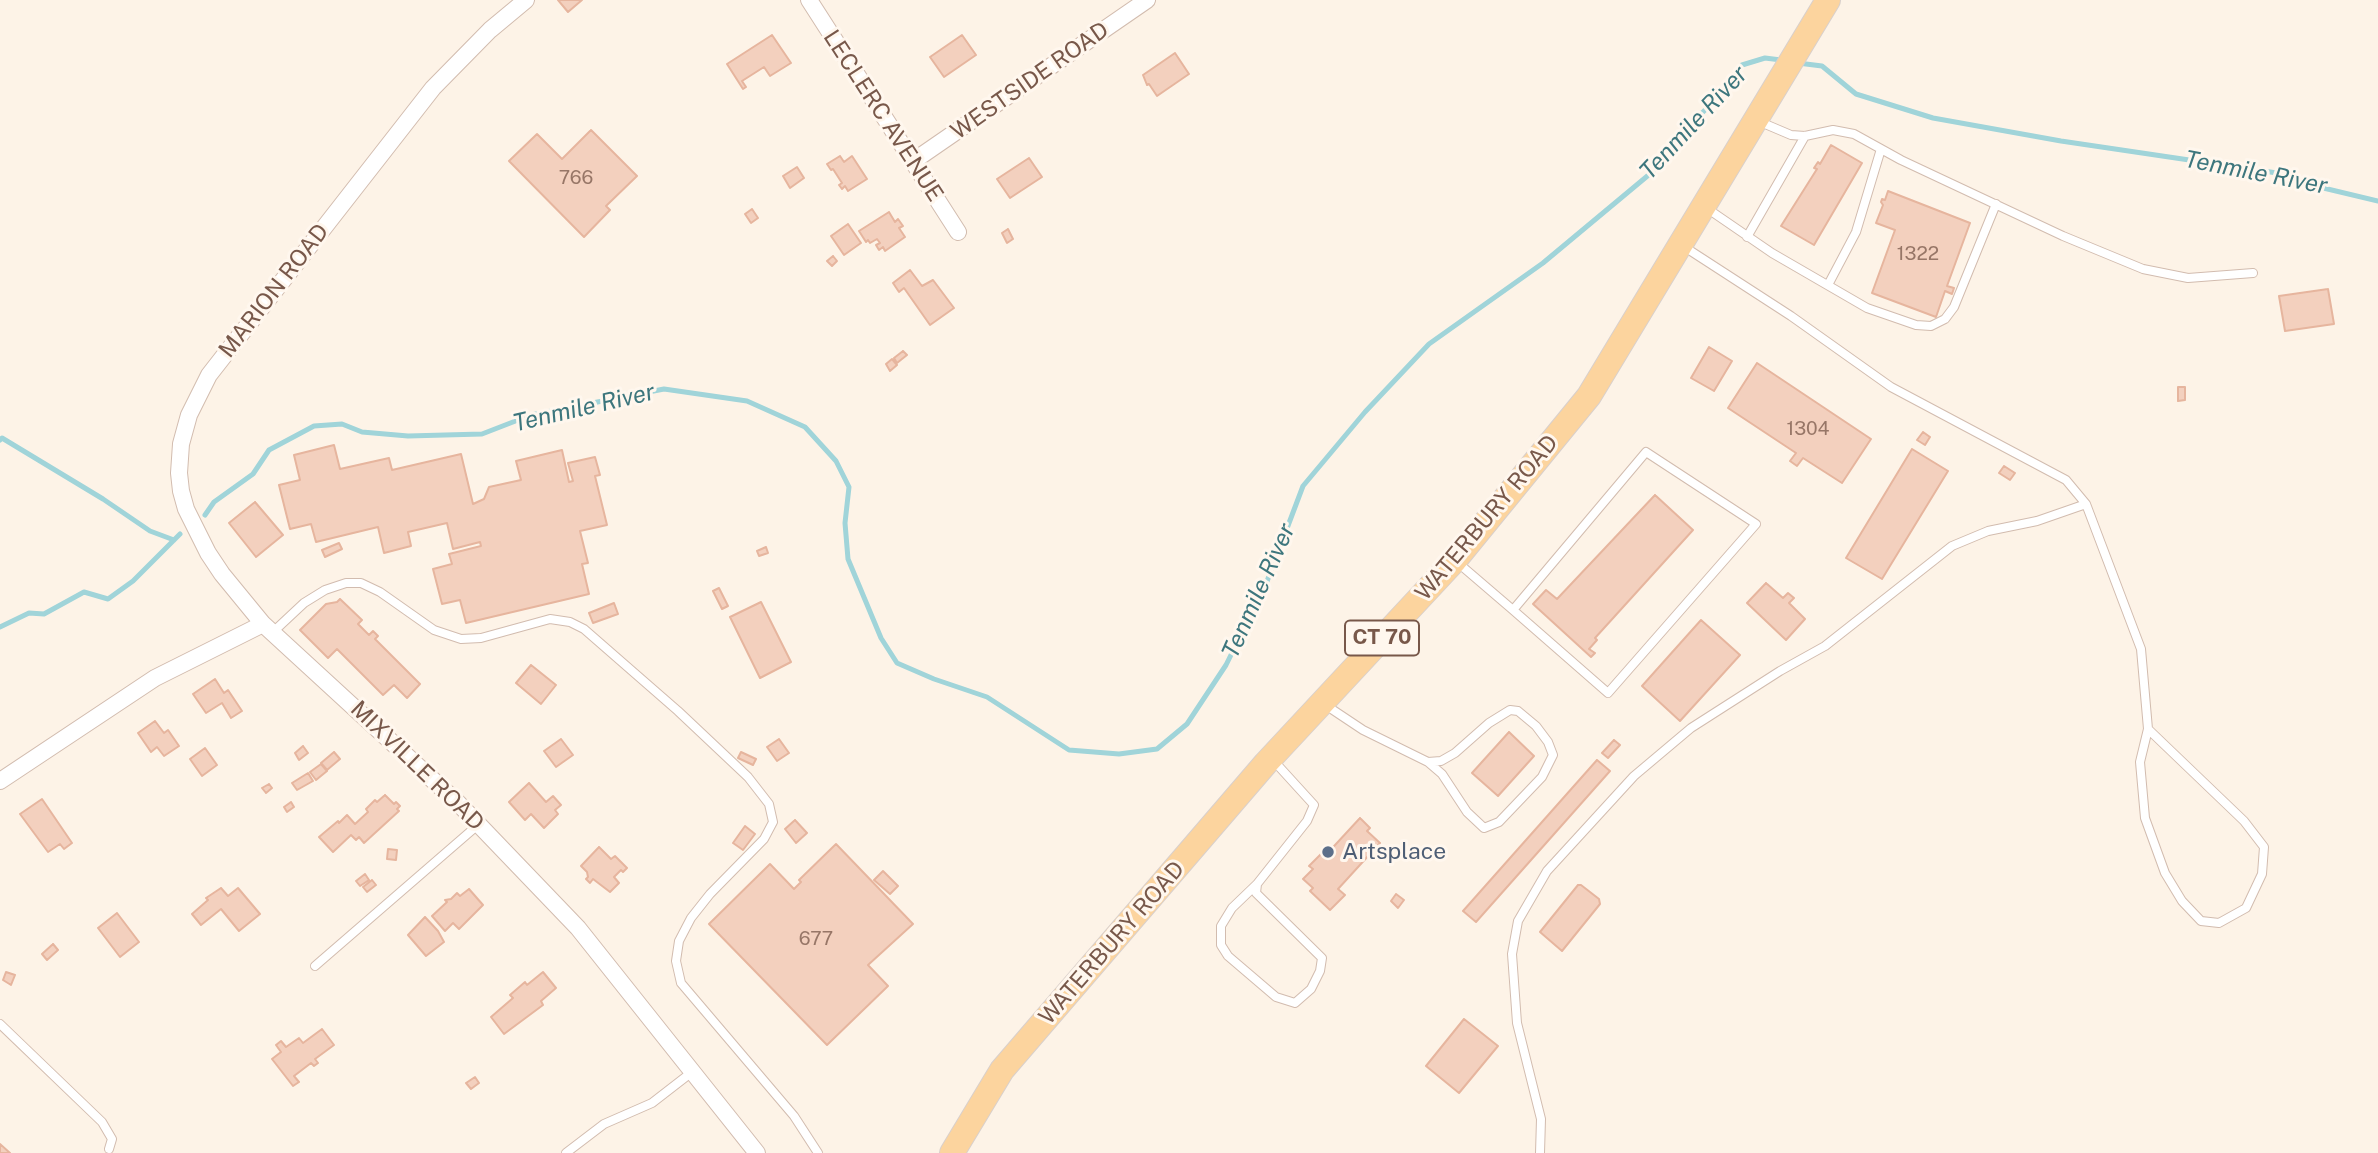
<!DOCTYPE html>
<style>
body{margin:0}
canvas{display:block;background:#fdf3e7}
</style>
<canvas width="2378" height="1153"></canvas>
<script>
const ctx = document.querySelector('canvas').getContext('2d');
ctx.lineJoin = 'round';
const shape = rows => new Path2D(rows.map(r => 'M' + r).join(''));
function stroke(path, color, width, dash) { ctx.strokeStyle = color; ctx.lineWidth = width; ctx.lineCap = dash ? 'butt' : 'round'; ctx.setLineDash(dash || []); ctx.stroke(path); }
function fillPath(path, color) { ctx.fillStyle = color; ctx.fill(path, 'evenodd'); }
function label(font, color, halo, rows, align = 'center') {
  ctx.font = font + ' "Public Sans",sans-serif'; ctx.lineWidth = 6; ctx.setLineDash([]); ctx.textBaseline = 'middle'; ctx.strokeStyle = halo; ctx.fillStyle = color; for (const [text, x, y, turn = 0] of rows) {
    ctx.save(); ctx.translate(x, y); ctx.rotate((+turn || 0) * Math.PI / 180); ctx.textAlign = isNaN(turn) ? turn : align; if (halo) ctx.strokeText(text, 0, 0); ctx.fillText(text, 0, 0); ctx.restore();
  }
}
const stream = shape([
 [1798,63,1822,66,1856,94,1933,118,2061,141,2277,173,2315,186,2378,201],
 [0,440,2,438,103,499,150,531,174,540],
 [205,515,214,502,253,474,269,450,314,426,342,424,362,432,408,436,482,434,531,415,664,389,747,401,805,427,836,461,849,487,845,523,848,559,881,638,897,663,934,679,987,697,1069,750,1119,754,1157,749,1187,724,1226,665,1266,584,1303,486,1365,412,1429,344,1543,263,1657,168,1666,149,1709,106,1742,65,1765,58,1781,60],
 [0,627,29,613,44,614,84,592,108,599,133,581,180,534]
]);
const building = shape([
 [558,0,582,0,568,12,558,0],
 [772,35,791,63,770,76,764,67,742,81,746,87,743,89,727,64,772,35],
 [962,35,976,55,944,77,930,57,962,35],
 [1175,53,1189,74,1157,96,1149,84,1147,85,1143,75,1175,53],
 [591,130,637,176,606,206,610,210,584,237,509,161,537,134,562,159,591,130],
 [1831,145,1862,163,1814,245,1781,226,1817,169,1814,168,1818,162,1820,164,1831,145],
 [840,156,844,162,852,156,867,179,848,191,845,186,842,189,839,185,842,183,833,169,831,170,827,164,840,156],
 [1029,158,1042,177,1010,198,997,179,1029,158],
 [797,167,804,178,790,188,783,176,797,167],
 [1888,191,1970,223,1947,286,1954,288,1952,294,1945,291,1936,317,1872,293,1895,230,1876,223,1883,205,1881,202,1882,199,1885,200,1888,191],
 [752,209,758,218,751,223,745,214,752,209],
 [889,212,895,222,898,219,903,226,899,228,905,237,885,251,883,247,879,250,876,245,880,243,877,239,870,243,868,240,866,242,859,231,889,212],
 [848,224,861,243,844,255,831,236,848,224],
 [1008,229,1013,239,1007,243,1002,233,1008,229],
 [833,256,837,261,832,266,827,261,833,256],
 [910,270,922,286,933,280,954,308,930,325,904,288,899,292,893,283,910,270],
 [2328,289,2334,324,2285,331,2279,296,2328,289],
 [1709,347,1732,361,1714,391,1691,378,1709,347],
 [903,351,907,355,897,363,894,358,903,351],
 [892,359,897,365,890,371,886,364,892,359],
 [1757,363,1871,439,1842,483,1803,458,1797,466,1790,461,1796,453,1728,408,1757,363],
 [2178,387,2185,387,2185,400,2178,401,2178,387],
 [1923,432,1930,437,1925,445,1917,440,1923,432],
 [334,445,340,469,389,458,392,470,461,454,473,504,484,499,489,487,521,480,516,461,562,450,569,482,573,481,568,463,595,457,600,475,595,476,607,525,580,531,588,563,582,564,589,594,466,623,460,600,442,604,433,569,452,564,449,554,481,546,480,542,453,549,447,523,408,532,411,546,384,553,378,527,316,542,311,524,290,529,279,485,300,480,294,455,334,445],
 [1912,449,1948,471,1882,579,1846,558,1912,449],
 [2004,466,2015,473,2010,480,1999,473,2004,466],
 [1655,495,1693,530,1595,638,1597,640,1589,649,1595,653,1591,657,1533,604,1546,590,1557,599,1655,495],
 [255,502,283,535,256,557,229,523,255,502],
 [339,543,342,549,325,557,322,550,339,543],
 [766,547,768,553,759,556,757,551,766,547],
 [1766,583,1783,598,1788,593,1794,598,1789,603,1805,619,1786,640,1747,603,1766,583],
 [719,588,728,606,722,609,713,591,719,588],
 [340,599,362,620,358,624,369,635,373,631,378,636,375,639,420,684,407,698,394,685,383,695,337,649,328,658,300,630,326,604,337,602,340,599],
 [761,602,791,662,760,678,730,617,761,602],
 [614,603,618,614,593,623,589,613,614,603],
 [1701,620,1740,655,1680,721,1642,686,1701,620],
 [531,665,556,685,541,704,516,683,531,665],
 [215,679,224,693,228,690,242,711,231,718,222,703,206,713,193,694,215,679],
 [155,721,164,733,168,730,179,746,164,756,157,747,151,752,138,733,155,721],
 [1509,732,1534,756,1498,796,1472,773,1509,732],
 [561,739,573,755,556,767,544,751,561,739],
 [779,739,789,753,777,761,767,747,779,739],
 [1614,740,1620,745,1608,758,1602,753,1614,740],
 [303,746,308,753,299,760,295,753,303,746],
 [205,748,217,765,202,776,190,759,205,748],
 [334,752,340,759,327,770,321,763,334,752],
 [741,752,756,759,753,765,738,758,741,752],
 [1597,760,1610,771,1476,922,1463,911,1597,760],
 [321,764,327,771,316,780,310,772,321,764],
 [308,773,313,781,297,790,292,783,308,773],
 [529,783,546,802,553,796,561,805,555,810,558,814,544,828,531,814,525,820,509,802,529,783],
 [269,784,272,788,266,793,262,788,269,784],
 [385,795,394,804,396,802,400,806,397,809,399,811,364,843,359,837,356,840,351,835,333,852,319,837,338,821,339,823,347,815,355,824,368,812,366,809,375,800,377,802,385,795],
 [42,799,72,843,64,849,60,844,48,852,20,814,42,799],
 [291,802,294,807,287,812,284,807,291,802],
 [1360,818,1370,828,1367,831,1380,843,1338,889,1345,895,1330,910,1310,891,1313,888,1303,879,1313,869,1309,866,1321,854,1324,857,1360,818],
 [795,820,807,833,796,843,785,829,795,820],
 [745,826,755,834,743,850,733,843,745,826],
 [836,844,913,924,868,965,888,986,827,1045,709,924,770,864,794,889,801,882,799,880,836,844],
 [599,847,611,859,615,856,627,868,623,872,621,870,614,877,619,883,610,892,593,879,590,883,586,879,588,877,587,872,581,866,599,847],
 [388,849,397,850,396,860,387,859,388,849],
 [883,871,898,886,890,894,874,880,883,871],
 [365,874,369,880,360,886,356,881,365,874],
 [372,880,376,885,367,892,363,887,372,880],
 [1578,885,1581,885,1599,899,1600,904,1562,951,1540,932,1578,885],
 [221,888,228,896,238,888,260,914,239,931,221,909,201,925,192,914,208,900,206,898,221,888],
 [469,889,483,905,459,929,453,923,445,931,432,916,447,902,445,900,451,899,457,893,460,896,469,889],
 [1396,894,1404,900,1398,908,1391,901,1396,894],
 [117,913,139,942,120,957,98,928,117,913],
 [425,917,438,931,444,942,426,956,408,935,425,917],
 [53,944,58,950,47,960,42,954,53,944],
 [6,972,15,975,11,985,3,980,6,972],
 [543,972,556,988,541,1001,543,1005,504,1034,491,1017,513,998,510,995,525,982,527,985,543,972],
 [1464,1019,1498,1046,1459,1093,1426,1066,1464,1019],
 [322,1029,334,1045,315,1059,318,1063,314,1066,311,1063,294,1076,299,1082,293,1086,272,1059,281,1052,276,1045,281,1041,286,1047,299,1038,303,1043,322,1029],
 [475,1077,479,1083,471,1089,466,1083,475,1077],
 [0,1144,10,1153,0,1153,0,1144]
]);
const lane = shape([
 [1758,121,1791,135,1805,136,1833,130,1854,134,1901,160,2063,236,2143,269,2188,278,2253,273],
 [1705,207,1772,253,1867,308,1916,325,1931,326,1945,319,1954,307,1996,204],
 [1747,237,1805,136],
 [1683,246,1791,316,1891,387,2066,480,2086,504,2141,649,2148,729,2244,821,2264,847,2262,874,2246,908,2219,923,2201,921,2182,901,2165,873,2145,818,2140,762,2148,729],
 [1828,285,1856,232,1881,149],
 [1457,562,1513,610,1646,452,1756,524,1608,693,1513,610],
 [273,632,304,603,325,590,346,583,361,583,380,592,434,630,461,639,481,638,550,619,570,622,584,629,678,711,748,777,769,804,773,822,764,839,710,894,691,918,679,941,676,961,681,983,794,1116,818,1153],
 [1324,704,1363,730,1428,762,1441,761,1455,753,1489,723,1510,710,1518,711,1536,726,1548,742,1553,755,1542,777,1499,822,1484,828,1467,812,1442,774,1428,762],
 [1257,884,1232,908,1221,926,1221,945,1228,956,1276,997,1295,1003,1311,989,1320,971,1322,958,1256,893,1257,884,1307,821,1314,805,1273,760],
 [315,966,479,824],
 [0,1024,102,1122,112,1139,109,1149],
 [566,1153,604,1124,652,1103,692,1072],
 [1540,1153,1541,1119,1517,1023,1512,954,1518,921,1547,871,1634,776,1691,728,1780,671,1825,646,1952,546,1988,531,2037,521,2086,504]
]);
const street = shape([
 [526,0,490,30,433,88,209,375,189,415,181,444,179,473,181,491,186,509,208,553,222,574,263,624,459,804,578,928,757,1153],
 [809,0,958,232],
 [912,162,1147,0],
 [0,781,155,678,263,624]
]);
const primary = shape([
 [952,1153,1002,1070,1266,763,1455,560,1589,396,1828,0]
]);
const markers = [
 [1328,852,7,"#5c6f8a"]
];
const numberNames = [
 ["766",576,178],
 ["1322",1918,254],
 ["1304",1808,429],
 ["677",816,939]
];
const shields = [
 [1382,638,74]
];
const shieldNames = [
 ["CT 70",1382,638]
];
const streetNames = [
 ["WESTSIDE ROAD",1030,81,-35],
 ["LECLERC AVENUE",883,116,57],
 ["MARION ROAD",274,291,-52],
 ["WATERBURY ROAD",1487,518,-50],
 ["MIXVILLE ROAD",417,766,44],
 ["WATERBURY ROAD",1112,943,-49]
];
const serviceNames = [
 ["Artsplace",1342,852]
];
const waterNames = [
 ["Tenmile River",1694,123,-47],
 ["Tenmile River",2256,173,11],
 ["Tenmile River",584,408,-13],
 ["Tenmile River",1259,591,-66]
];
stroke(stream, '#a0d4d9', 5);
fillPath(building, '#f3d0be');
stroke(building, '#e6b59e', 2);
stroke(lane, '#d2bcaf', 10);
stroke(street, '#d2bcaf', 18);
stroke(primary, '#d9d0cc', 26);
stroke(lane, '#fff', 8);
stroke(street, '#fff', 16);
stroke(primary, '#fcd49e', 24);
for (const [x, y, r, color] of markers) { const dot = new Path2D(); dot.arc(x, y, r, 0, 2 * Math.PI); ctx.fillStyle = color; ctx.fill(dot); stroke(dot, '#fff7ee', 2.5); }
label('19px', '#977667', null, numberNames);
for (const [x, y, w] of shields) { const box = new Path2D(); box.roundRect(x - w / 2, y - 17.5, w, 35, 5); ctx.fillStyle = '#fff7ee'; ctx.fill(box); stroke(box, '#78584a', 2); }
label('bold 21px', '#78584a', null, shieldNames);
label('23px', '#78584a', '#fff7ee', streetNames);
label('23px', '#4e5e75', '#fff7ee', serviceNames, 'left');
label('italic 24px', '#3d767d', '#fff7ee', waterNames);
</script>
